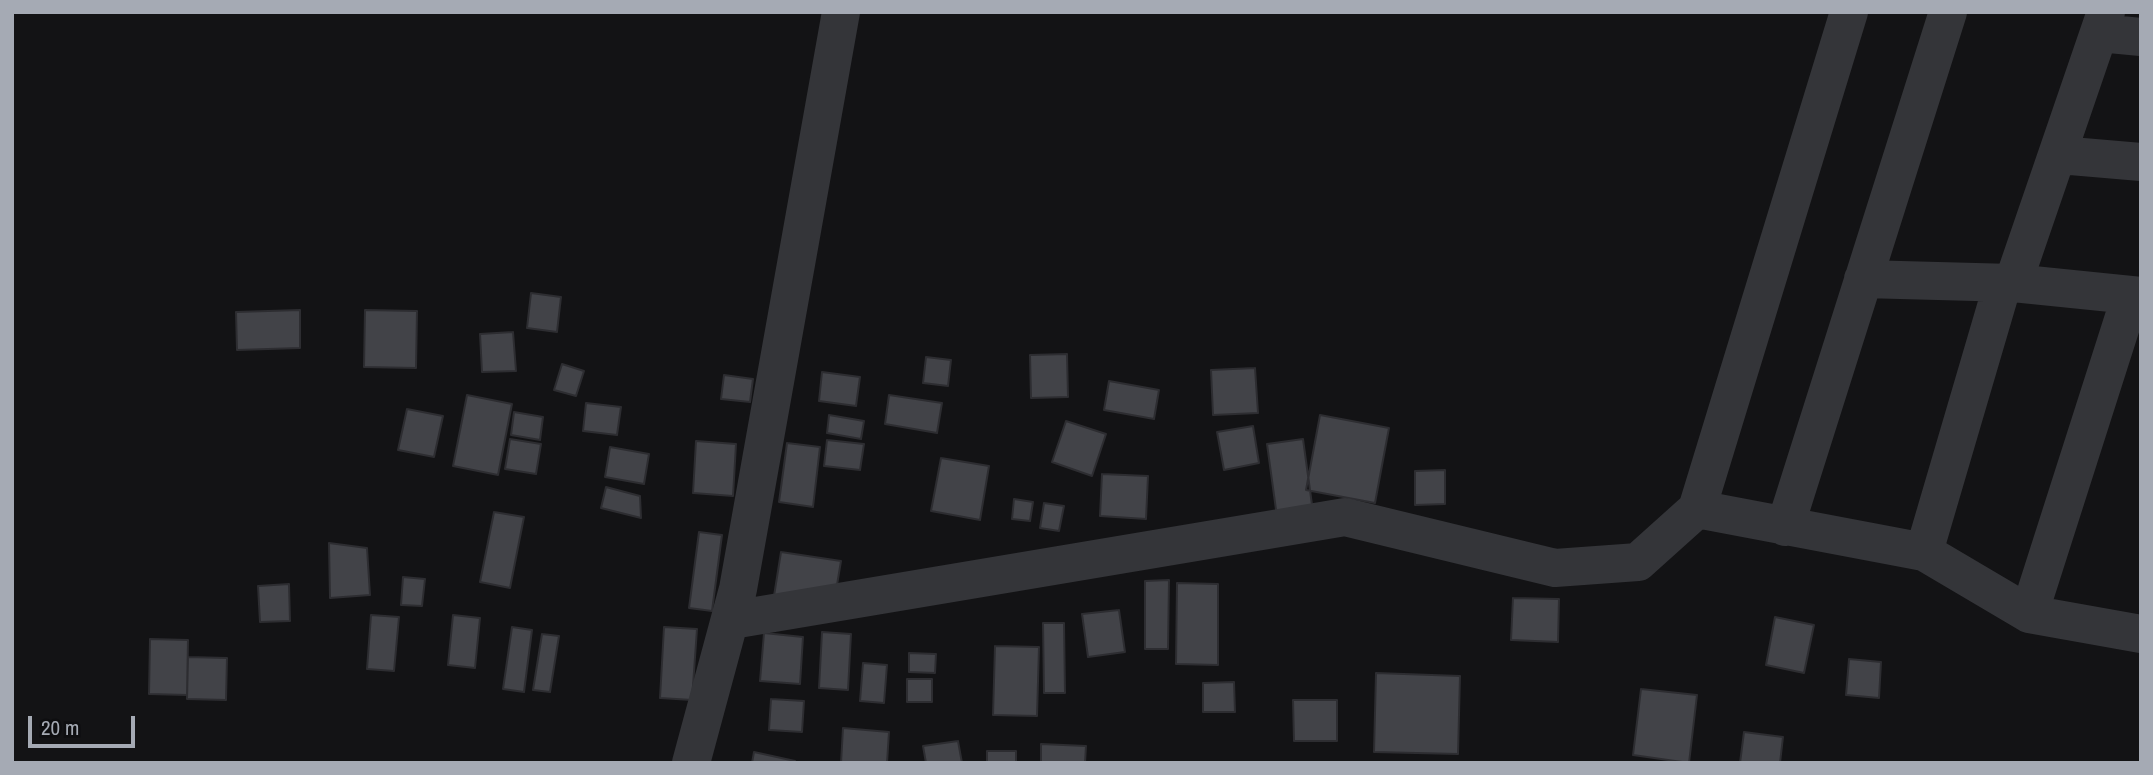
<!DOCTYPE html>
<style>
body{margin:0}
#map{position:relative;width:2153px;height:775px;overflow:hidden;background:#131315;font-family:"Archivo Narrow",sans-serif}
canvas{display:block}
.frame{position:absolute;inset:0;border:14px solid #a5aab4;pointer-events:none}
.scale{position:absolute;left:28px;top:716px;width:107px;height:32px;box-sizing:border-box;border:4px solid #a5aab4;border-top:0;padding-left:9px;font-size:21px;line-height:24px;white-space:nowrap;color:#a5aab4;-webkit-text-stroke:5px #0e0e10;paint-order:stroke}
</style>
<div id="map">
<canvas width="2153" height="775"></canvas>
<div class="frame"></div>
<div class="scale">20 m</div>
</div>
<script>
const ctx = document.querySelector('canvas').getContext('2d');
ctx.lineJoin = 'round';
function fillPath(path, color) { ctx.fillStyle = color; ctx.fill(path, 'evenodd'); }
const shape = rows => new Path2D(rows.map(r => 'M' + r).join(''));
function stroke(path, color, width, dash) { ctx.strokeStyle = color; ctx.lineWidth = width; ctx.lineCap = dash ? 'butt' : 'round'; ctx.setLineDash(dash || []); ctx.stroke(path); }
const building = shape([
 [531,293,561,297,557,332,527,328,531,293],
 [300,310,300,348,237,350,236,312,300,310],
 [365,310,417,311,416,368,364,367,365,310],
 [513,332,516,371,482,372,480,334,513,332],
 [1067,354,1068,397,1031,398,1030,355,1067,354],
 [926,357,951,360,948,386,923,383,926,357],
 [562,364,584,371,576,396,554,390,562,364],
 [1255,368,1258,413,1213,415,1211,370,1255,368],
 [822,372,860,377,856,406,819,401,822,372],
 [724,375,753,379,750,402,721,399,724,375],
 [1109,381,1159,390,1154,419,1104,410,1109,381],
 [467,395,512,404,498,475,453,466,467,395],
 [889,395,942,403,937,433,885,424,889,395],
 [586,403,621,407,617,435,583,431,586,403],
 [407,409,443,416,434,457,398,450,407,409],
 [514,412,543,417,540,440,511,435,514,412],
 [829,415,864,421,861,439,827,433,829,415],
 [1320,415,1389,428,1375,503,1306,490,1320,415],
 [1066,421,1106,434,1092,476,1052,462,1066,421],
 [1253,426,1259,463,1224,470,1217,432,1253,426],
 [510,439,541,444,536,474,505,469,510,439],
 [1303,439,1313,512,1277,517,1267,444,1303,439],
 [827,440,864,444,860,470,824,466,827,440],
 [696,441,736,444,733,496,693,493,696,441],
 [787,443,820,447,813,507,779,502,787,443],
 [610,447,649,454,644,484,605,477,610,447],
 [941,458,989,466,980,520,931,511,941,458],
 [1445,470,1445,504,1415,505,1415,471,1445,470],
 [1102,474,1148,476,1146,519,1100,516,1102,474],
 [606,487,640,496,641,518,601,508,606,487],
 [1014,499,1033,502,1030,521,1012,519,1014,499],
 [1044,503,1064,506,1059,531,1040,528,1044,503],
 [494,512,524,517,510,588,480,582,494,512],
 [699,532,722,535,712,611,689,608,699,532],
 [329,543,367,548,370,595,330,598,329,543],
 [781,552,841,561,836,591,774,596,781,552],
 [403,577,425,579,422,606,401,605,403,577],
 [1169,580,1168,649,1145,649,1145,581,1169,580],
 [1177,583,1218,584,1218,665,1176,664,1177,583],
 [289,584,290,621,260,622,258,586,289,584],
 [1513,598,1559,599,1558,642,1511,640,1513,598],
 [1119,610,1125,652,1088,657,1082,614,1119,610],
 [371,615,399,617,394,671,367,669,371,615],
 [453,615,480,618,475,668,448,665,453,615],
 [1775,617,1814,625,1804,673,1766,665,1775,617],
 [1043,623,1064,623,1065,693,1044,693,1043,623],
 [512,627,532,630,524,692,503,689,512,627],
 [664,627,697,629,692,700,660,698,664,627],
 [822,632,851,634,848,690,819,688,822,632],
 [764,633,803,637,800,684,760,681,764,633],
 [542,634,559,636,550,692,533,690,542,634],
 [150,639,188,640,187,695,149,694,150,639],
 [995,646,1039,647,1037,716,993,715,995,646],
 [909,653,936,654,935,673,909,672,909,653],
 [188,657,227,658,226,700,187,699,188,657],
 [1849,659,1881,662,1879,698,1846,695,1849,659],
 [863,663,887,665,884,703,860,701,863,663],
 [1376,673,1460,676,1458,754,1374,752,1376,673],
 [907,679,932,679,932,702,907,702,907,679],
 [1234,682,1235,712,1203,712,1203,683,1234,682],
 [1641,689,1697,695,1689,763,1633,755,1641,689],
 [771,699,804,701,802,732,769,730,771,699],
 [1293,700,1337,700,1337,741,1294,741,1293,700],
 [843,728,889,732,887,763,841,763,843,728],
 [1744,732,1783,737,1780,763,1740,763,1744,732],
 [958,741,962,763,926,763,923,746,958,741],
 [1041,744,1086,746,1085,763,1041,763,1041,744],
 [987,751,1016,751,1016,763,987,763,987,751],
 [754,752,795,761,795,763,752,763,754,752]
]);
const street = shape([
 [2099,33,2141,37],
 [2059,155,2141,162],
 [1863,279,2013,283,2141,296],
 [2013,283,2106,12],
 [1697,509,1924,552,2029,614,2141,634],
 [1785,527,1948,12],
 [1924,552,2003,283],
 [2029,614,2131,295],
 [732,620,1345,517,1555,568,1638,562,1697,509,1849,12],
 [691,763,738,589,841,12]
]);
fillPath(building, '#424348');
stroke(building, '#2d2d31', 2);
stroke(street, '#343539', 38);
</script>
